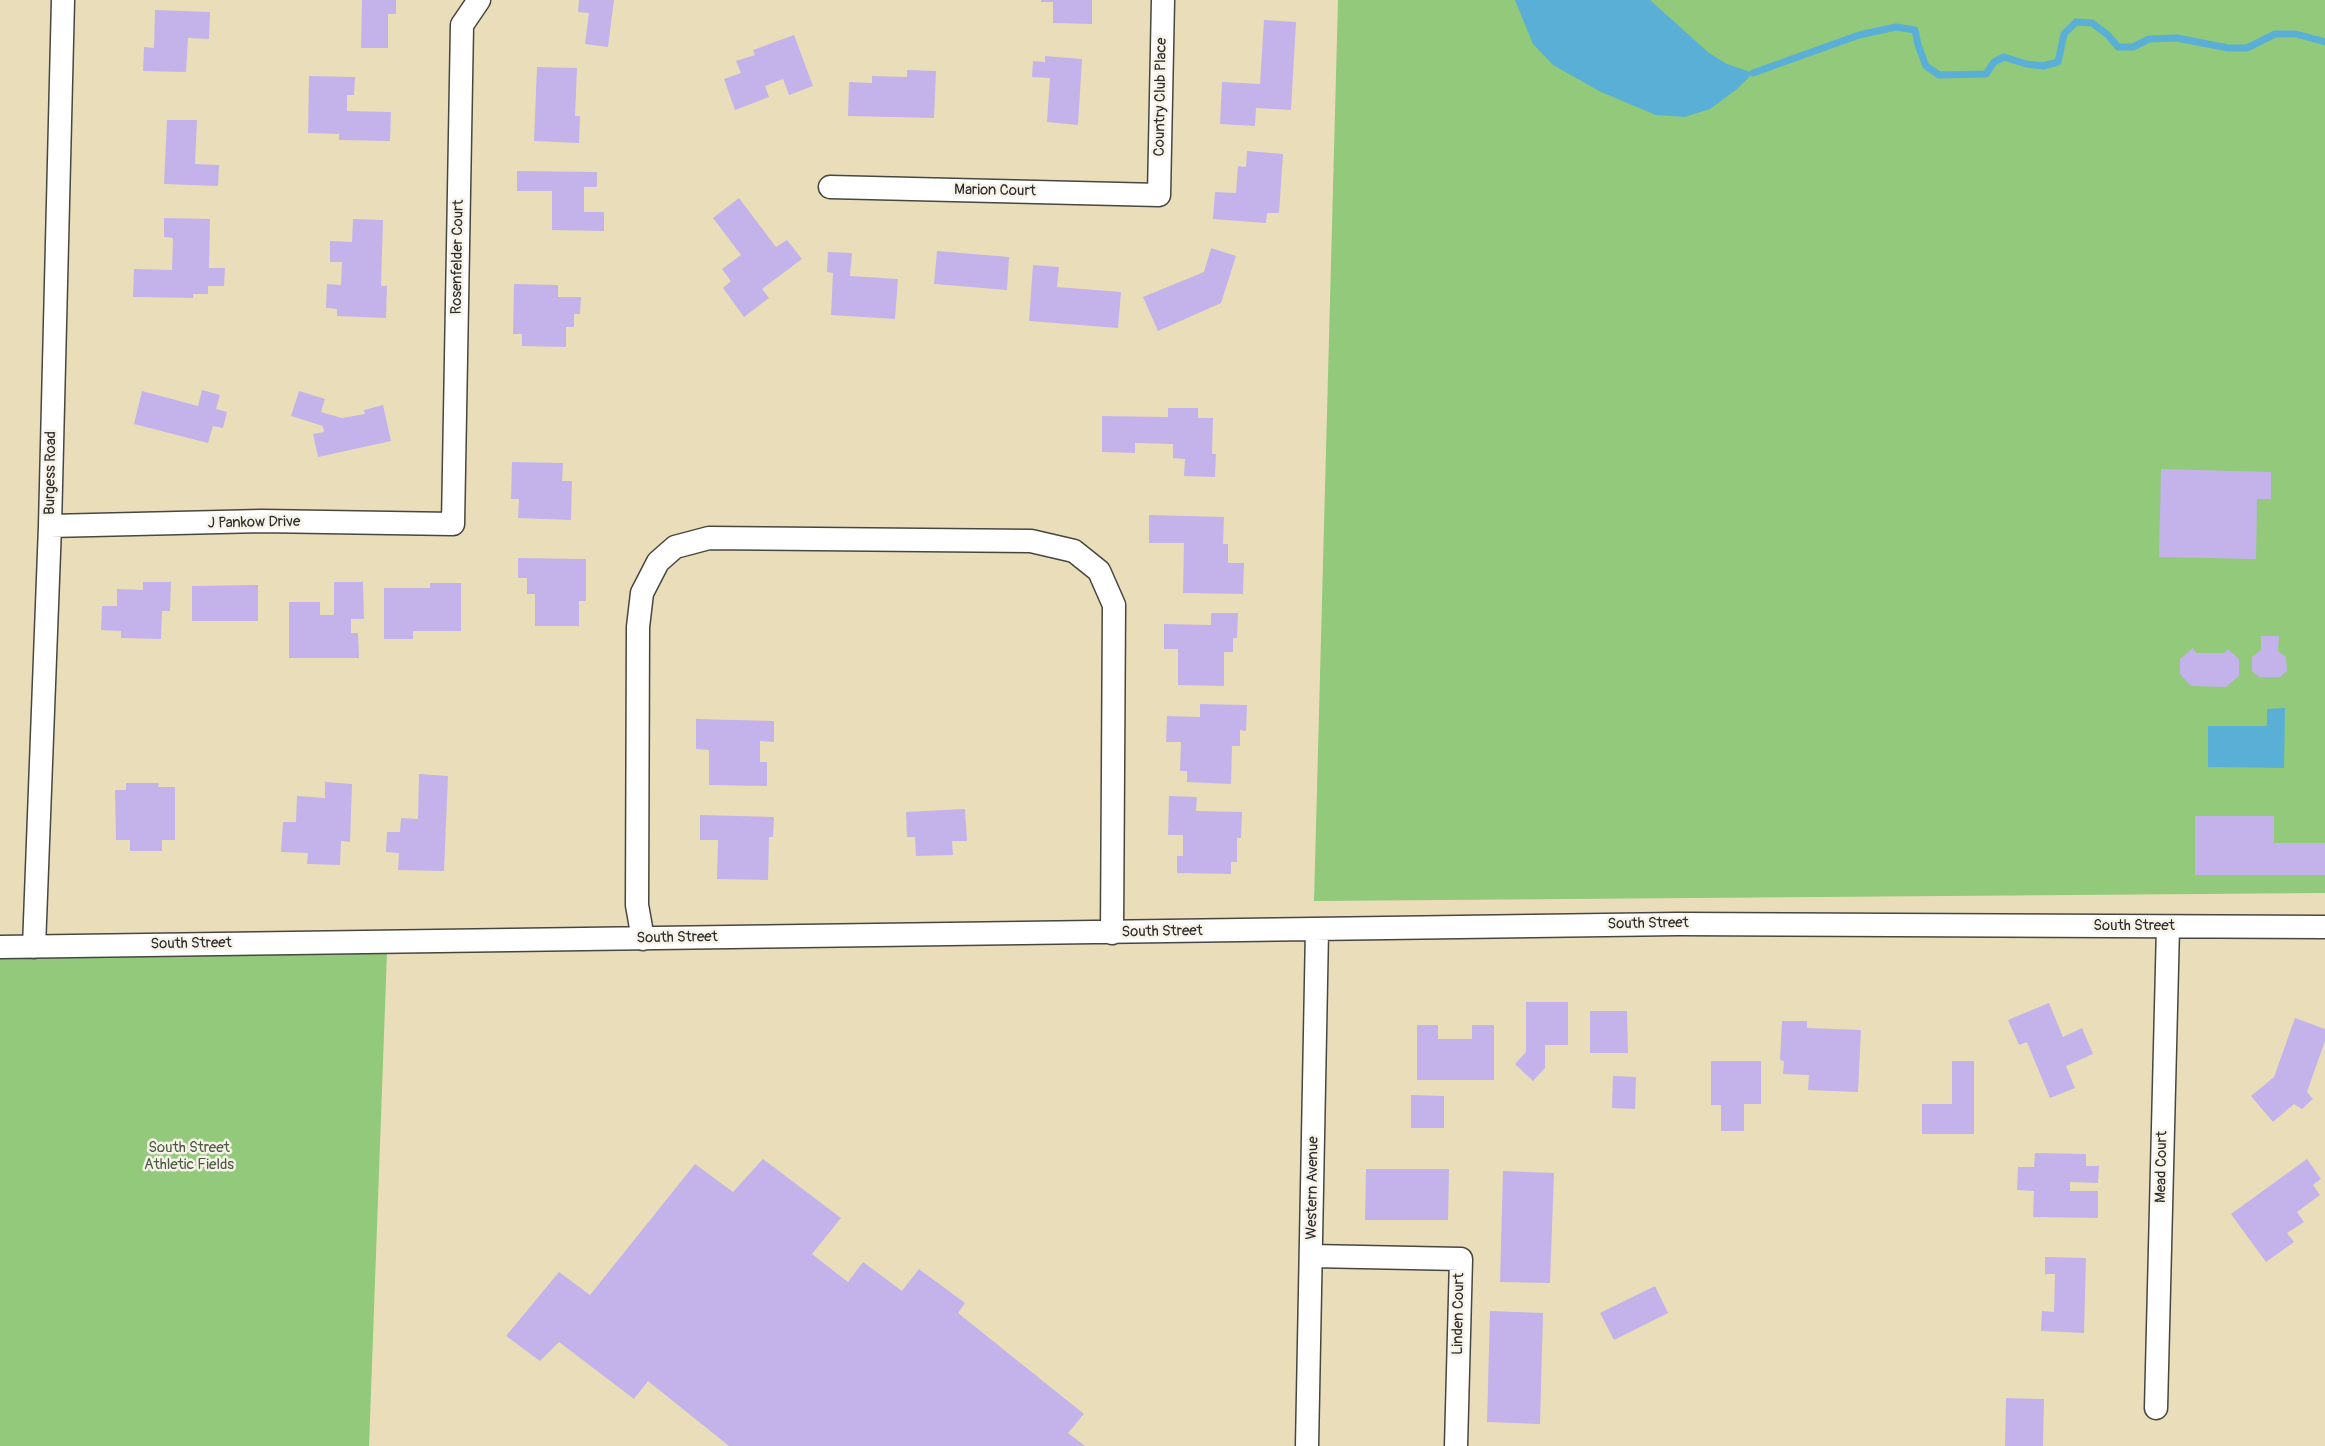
<!DOCTYPE html>
<style>
body{margin:0}
canvas{display:block;background:#e9deb9}
</style>
<canvas width="2325" height="1446"></canvas>
<script>
const ctx = document.querySelector('canvas').getContext('2d');
ctx.lineJoin = 'round';
function fillPath(path, color) { ctx.fillStyle = color; ctx.fill(path, 'evenodd'); }
const shape = rows => new Path2D(rows.map(r => 'M' + r).join(''));
function stroke(path, color, width, dash) { ctx.strokeStyle = color; ctx.lineWidth = width; ctx.lineCap = dash ? 'butt' : 'round'; ctx.setLineDash(dash || []); ctx.stroke(path); }
function label(font, color, halo, rows, align = 'center') {
  ctx.font = font + ' Pangolin,sans-serif'; ctx.lineWidth = 5; ctx.setLineDash([]); ctx.textBaseline = 'middle'; ctx.strokeStyle = halo; ctx.fillStyle = color; for (const [text, x, y, turn = 0] of rows) {
    ctx.save(); ctx.translate(x, y); ctx.rotate((+turn || 0) * Math.PI / 180); ctx.textAlign = isNaN(turn) ? turn : align; if (halo) ctx.strokeText(text, 0, 0); ctx.fillText(text, 0, 0); ctx.restore();
  }
}
const green = shape([
 [1338,0,2325,0,2325,893,1314,901],
 [387,952,369,1446,0,1446,0,959]
]);
const water = shape([
 [1515,0,1650,0,1709,53,1727,64,1753,73,1737,89,1710,109,1685,117,1656,115,1601,92,1553,65,1533,44],
 [2285,708,2284,768,2208,767,2208,726,2267,726,2267,709]
]);
const stream = shape([
 [1753,73,1859,35,1896,27,1915,30,1918,45,1926,66,1939,75,1986,74,1994,62,2004,57,2026,64,2043,66,2058,62,2064,34,2076,22,2092,23,2108,35,2118,47,2133,47,2149,39,2177,38,2228,48,2247,48,2275,34,2296,34,2325,42]
]);
const building = shape([
 [362,0,396,0,396,14,388,14,388,48,361,48],
 [579,0,614,0,608,47,585,44,589,13,578,12],
 [1041,0,1092,0,1092,24,1053,23,1053,2,1041,2],
 [155,10,210,12,209,39,188,38,186,72,143,71,144,47,154,48],
 [1264,20,1296,22,1291,110,1256,108,1255,126,1220,124,1222,82,1260,84],
 [794,35,813,86,789,95,783,79,765,86,769,97,735,110,724,79,741,73,736,61,755,55,753,50],
 [1045,56,1082,59,1078,125,1047,122,1050,78,1032,77,1033,61,1045,62],
 [537,67,577,68,575,116,580,116,579,143,534,141],
 [907,70,936,71,934,118,848,116,849,82,872,83,872,76,907,77],
 [309,76,355,77,354,95,347,95,347,111,391,112,390,141,339,140,339,134,308,133],
 [167,120,197,120,195,164,219,165,218,186,164,184],
 [1247,151,1283,154,1279,213,1267,213,1266,223,1213,219,1215,192,1236,193,1238,166,1246,167],
 [517,171,597,172,597,187,584,187,584,212,604,212,604,231,552,230,552,191,517,191],
 [739,198,776,247,787,240,802,259,762,289,769,298,744,317,723,288,731,281,722,269,741,255,713,218],
 [164,218,210,219,209,268,225,268,224,286,208,286,208,294,193,294,193,298,133,297,134,269,172,270,173,238,164,237],
 [353,219,383,220,381,286,387,286,386,318,337,316,337,309,326,308,327,284,341,285,342,262,330,262,330,241,352,242],
 [1211,248,1236,256,1221,303,1158,331,1143,297,1204,272],
 [937,251,1009,257,1007,290,934,284],
 [828,252,852,253,850,276,898,279,895,319,831,315,833,273,827,272],
 [1033,265,1059,267,1057,287,1121,292,1118,328,1029,321],
 [514,284,558,285,558,297,581,297,580,314,574,314,574,327,566,327,566,347,522,346,522,334,513,334],
 [202,390,220,395,216,409,227,412,223,428,213,426,208,443,134,424,142,391,198,406],
 [299,391,325,399,321,412,342,418,365,414,364,410,383,405,391,441,318,457,313,434,324,432,323,426,291,416],
 [1168,408,1198,408,1198,418,1213,418,1212,454,1216,454,1215,477,1184,476,1185,459,1173,458,1173,444,1135,443,1135,453,1102,452,1102,416,1168,417],
 [512,462,563,463,562,481,572,481,571,520,518,518,519,499,511,499],
 [2161,469,2271,472,2271,499,2257,499,2256,559,2159,557],
 [1149,515,1224,517,1223,544,1228,544,1228,563,1244,563,1243,594,1183,593,1184,543,1149,543],
 [518,558,586,559,586,601,579,601,579,626,535,626,535,594,527,594,527,578,518,578],
 [143,582,171,582,170,611,162,611,161,639,121,638,121,631,101,630,102,606,117,606,117,589,143,590],
 [334,582,363,582,364,619,351,619,351,633,358,633,359,658,289,658,289,602,320,602,320,615,334,615],
 [430,583,461,583,461,631,413,631,413,639,384,639,384,588,430,588],
 [258,585,258,621,192,621,192,586],
 [1211,613,1238,613,1237,638,1233,638,1233,652,1224,652,1224,686,1178,685,1178,649,1164,649,1164,624,1211,625],
 [2261,636,2279,636,2278,651,2286,657,2287,671,2280,677,2259,677,2252,671,2252,657,2261,650],
 [2193,648,2196,653,2224,653,2228,649,2239,659,2239,676,2226,687,2191,686,2180,674,2180,659],
 [1200,704,1247,705,1246,731,1240,730,1240,746,1232,746,1231,784,1187,782,1187,771,1180,771,1181,742,1166,742,1167,716,1200,717],
 [696,719,774,721,774,742,760,741,760,762,767,762,767,786,709,785,709,750,696,749],
 [419,774,448,776,444,871,398,870,399,853,386,852,387,832,400,832,401,818,418,819],
 [325,782,352,784,350,842,341,841,340,865,307,864,308,853,281,852,283,822,296,822,297,796,325,798],
 [126,783,159,783,158,787,175,787,175,840,162,840,162,851,130,851,130,840,116,840,115,790,126,790],
 [1169,796,1197,797,1196,811,1242,812,1241,838,1237,838,1237,862,1231,862,1231,874,1177,873,1177,856,1183,856,1183,835,1168,835],
 [965,809,967,841,952,841,953,855,916,856,915,837,907,837,906,812],
 [700,815,774,817,773,837,769,837,768,880,717,879,718,840,700,840],
 [2195,816,2274,816,2274,843,2325,843,2325,875,2195,875],
 [1526,1002,1568,1002,1568,1045,1545,1045,1545,1068,1533,1081,1515,1064,1526,1052],
 [2049,1003,2063,1037,2082,1028,2093,1054,2066,1066,2075,1088,2050,1098,2027,1042,2019,1045,2008,1020],
 [1590,1011,1627,1011,1628,1053,1590,1053],
 [2295,1018,2325,1029,2325,1041,2307,1092,2313,1099,2302,1109,2294,1104,2273,1122,2251,1096,2274,1077],
 [1782,1021,1807,1021,1807,1028,1861,1030,1858,1092,1808,1090,1809,1075,1783,1074,1784,1061,1780,1060],
 [1417,1025,1438,1025,1438,1039,1472,1039,1472,1025,1494,1025,1494,1080,1417,1080],
 [1711,1061,1761,1061,1761,1104,1744,1104,1744,1131,1721,1131,1721,1105,1711,1105],
 [1952,1061,1974,1061,1974,1134,1922,1134,1922,1104,1952,1104],
 [1613,1076,1636,1077,1635,1109,1612,1108],
 [1411,1095,1444,1096,1444,1128,1411,1128],
 [2035,1153,2086,1154,2086,1166,2099,1166,2098,1183,2070,1182,2070,1191,2098,1191,2098,1218,2033,1217,2034,1191,2017,1190,2018,1167,2034,1167],
 [763,1159,841,1218,812,1254,848,1282,863,1262,902,1291,919,1269,965,1303,958,1313,1084,1414,1068,1433,1085,1446,729,1446,648,1381,634,1399,559,1342,540,1361,506,1336,559,1272,590,1295,695,1164,733,1192],
 [2307,1159,2321,1179,2313,1185,2320,1195,2297,1212,2304,1222,2287,1233,2294,1242,2266,1262,2231,1214],
 [1366,1169,1449,1169,1448,1220,1365,1220],
 [1503,1171,1554,1173,1550,1283,1500,1282],
 [2045,1257,2086,1258,2084,1333,2041,1331,2042,1311,2054,1312,2055,1274,2045,1274],
 [1655,1286,1668,1313,1614,1340,1600,1313],
 [1490,1311,1543,1313,1540,1424,1487,1422],
 [2006,1398,2044,1399,2043,1446,2005,1446]
]);
const street = shape([
 [830,187,1159,195,1163,0],
 [50,526,262,521,453,524,462,25,479,0],
 [643,939,637,905,638,627,642,593,658,562,675,547,709,538,1031,541,1074,551,1099,571,1114,605,1112,933],
 [0,947,1678,924,2325,927],
 [34,947,50,526,63,0],
 [1312,1256,1461,1259,1456,1446],
 [2156,1408,2168,927],
 [1307,1446,1317,930]
]);
const streetNames = [
 ["Country Club Place",1161,97,-89],
 ["Marion Court",995,191,1],
 ["Rosenfelder Court",458,257,-89],
 ["Burgess Road",51,473,-89],
 ["J Pankow Drive",254,523,-1],
 ["South Street",1648,924,-1],
 ["South Street",2134,926],
 ["South Street",1162,932,-1],
 ["South Street",677,938,-1],
 ["South Street",191,944,-1],
 ["Mead Court",2162,1167,-89],
 ["Western Avenue",1313,1188,-89],
 ["Linden Court",1459,1314,-89]
];
const parkNames = [
 ["South Street",189,1148],
 ["Athletic Fields",189,1165]
];
fillPath(green, '#92c97b');
fillPath(water, '#5aafd6');
stroke(stream, '#5aafd6', 7);
fillPath(building, '#c3b3ea');
stroke(street, '#484640', 25);
stroke(street, '#fff', 22);
label('15px', '#2b2b2b', '#f7f3e8', streetNames);
label('15px', '#4a5a43', '#f7f3e8', parkNames);
</script>
